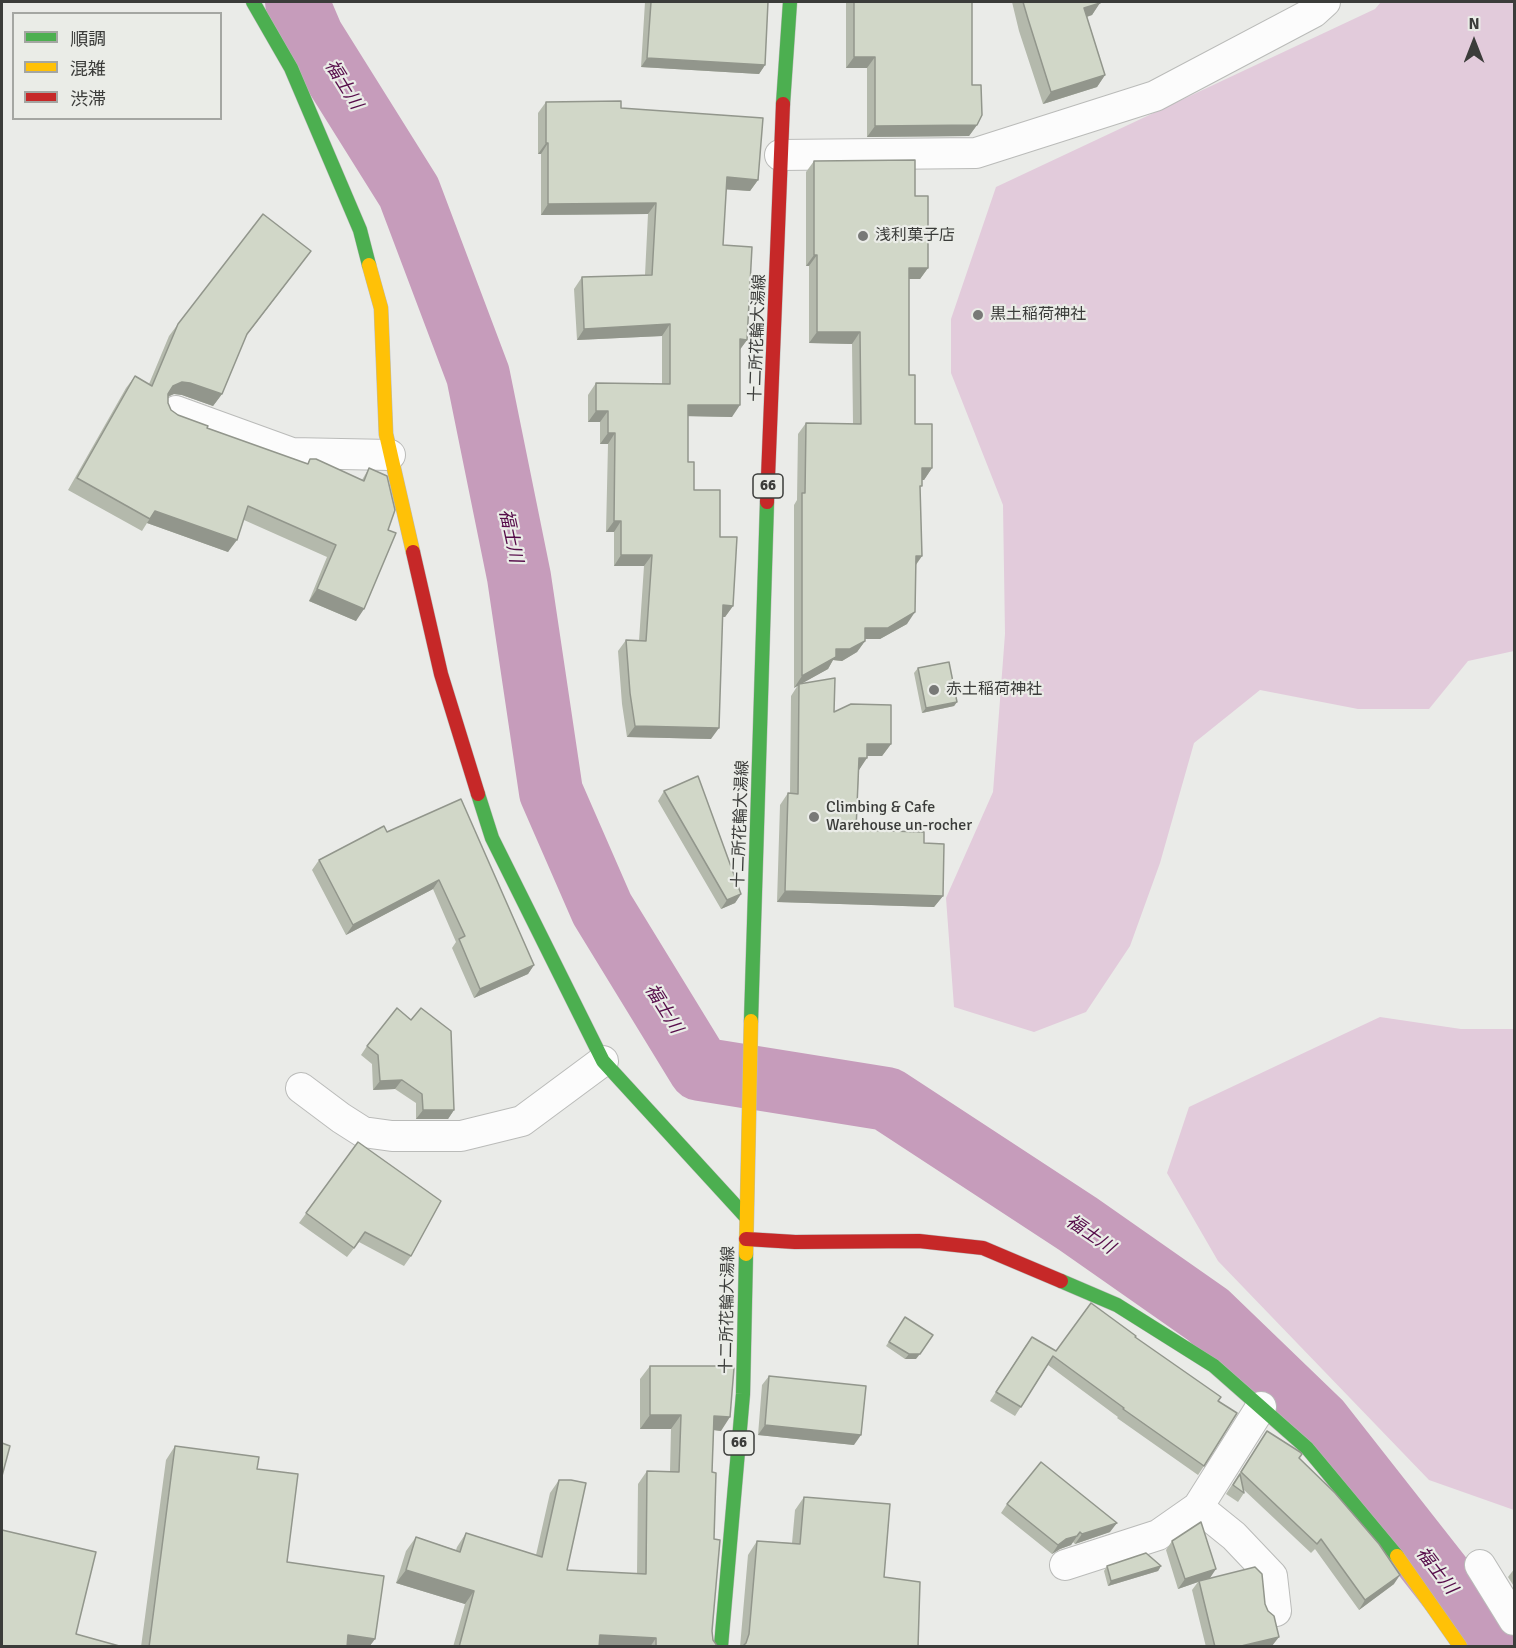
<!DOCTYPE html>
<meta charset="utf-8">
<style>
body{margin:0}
#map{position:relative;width:1516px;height:1648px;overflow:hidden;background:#eaebe8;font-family:Signika,"Noto Sans JP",sans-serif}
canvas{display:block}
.frame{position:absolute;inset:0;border:3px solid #3b3c3a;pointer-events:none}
.legend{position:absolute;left:12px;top:12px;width:210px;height:108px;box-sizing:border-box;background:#eaece7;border:2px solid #a4a6a2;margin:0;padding:8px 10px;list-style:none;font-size:18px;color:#3b3c3a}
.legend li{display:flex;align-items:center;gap:12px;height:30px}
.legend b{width:30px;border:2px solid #a4a6a2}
.north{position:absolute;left:1444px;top:12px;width:60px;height:60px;-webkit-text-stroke:4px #eaece7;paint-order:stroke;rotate:0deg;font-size:16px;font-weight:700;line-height:24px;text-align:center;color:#3b3c3a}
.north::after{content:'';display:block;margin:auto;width:21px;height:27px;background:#3b3c3a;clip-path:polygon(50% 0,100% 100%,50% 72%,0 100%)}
</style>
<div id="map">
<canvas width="1516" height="1648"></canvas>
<div class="frame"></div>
<ul class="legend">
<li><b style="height:8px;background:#4caf50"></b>順調</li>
<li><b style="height:8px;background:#ffc107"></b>混雑</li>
<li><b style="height:8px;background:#c62828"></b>渋滞</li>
</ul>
<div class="north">N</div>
</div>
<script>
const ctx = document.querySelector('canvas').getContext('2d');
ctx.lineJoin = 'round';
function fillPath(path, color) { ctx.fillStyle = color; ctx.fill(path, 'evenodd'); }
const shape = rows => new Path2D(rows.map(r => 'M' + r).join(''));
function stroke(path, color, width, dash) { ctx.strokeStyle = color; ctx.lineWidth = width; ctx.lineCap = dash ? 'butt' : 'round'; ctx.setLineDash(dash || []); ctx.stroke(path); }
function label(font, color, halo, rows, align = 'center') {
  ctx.font = font + ' Signika,"Noto Sans JP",sans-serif'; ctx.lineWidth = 4.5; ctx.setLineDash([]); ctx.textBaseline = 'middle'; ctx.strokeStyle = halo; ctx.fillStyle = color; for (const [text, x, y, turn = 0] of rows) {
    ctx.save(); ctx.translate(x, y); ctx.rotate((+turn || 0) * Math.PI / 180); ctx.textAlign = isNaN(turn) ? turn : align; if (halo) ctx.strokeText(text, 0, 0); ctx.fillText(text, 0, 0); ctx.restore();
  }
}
const green = shape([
 [1381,2,1514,2,1514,651,1468,661,1429,709,1358,709,1260,690,1194,743,1160,863,1130,946,1086,1012,1034,1032,954,1007,946,898,993,792,1005,634,1003,505,951,373,951,319,996,187,1375,9],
 [1380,1017,1461,1029,1514,1029,1514,1510,1429,1480,1218,1261,1167,1173,1189,1107]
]);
const river = shape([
 [297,2,312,37,409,192,478,375,519,577,551,792,602,909,700,1069,887,1099,1078,1224,1208,1315,1319,1422,1495,1646]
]);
const street = shape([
 [780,155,976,153,1155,96,1314,12,1325,2],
 [176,411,292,453,390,455],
 [301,1088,341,1118,363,1132,392,1136,461,1136,522,1121,603,1061],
 [1198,1507,1234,1536,1272,1576,1276,1611],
 [1065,1565,1158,1535,1198,1507,1261,1407],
 [1480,1565,1514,1620]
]);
const fast = shape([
 [253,2,291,68,360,230,369,265],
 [783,104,790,2],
 [478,794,492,838,603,1061,746,1217],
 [751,1021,767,502],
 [1061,1281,1117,1305,1214,1366,1307,1448,1397,1556],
 [721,1646,743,1394,746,1254]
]);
const slow = shape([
 [369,265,381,308,386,434,413,552],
 [746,1254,751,1021],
 [1397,1556,1460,1646]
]);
const jam = shape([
 [767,502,783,104],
 [413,552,441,674,478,794],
 [746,1239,795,1242,919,1241,983,1248,1061,1281]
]);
const wall = shape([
 [645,2,768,2,765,65,759,74,641,67],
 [847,2,972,2,972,85,977,125,969,136,867,137,867,68,846,68,846,3],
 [1012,2,1100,2,1092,15,1087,17,1105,75,1097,87,1043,104,1019,31],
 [546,102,621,108,758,180,750,191,726,189,723,245,747,340,740,349,732,417,688,416,688,462,694,490,720,537,733,606,725,617,722,617,711,739,627,737,622,704,618,651,626,640,639,641,644,566,614,566,614,532,606,532,608,444,600,444,600,422,588,422,588,395,596,383,662,384,662,336,577,340,574,289,582,277,645,275,648,214,541,215,541,154,538,154,538,113],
 [814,161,915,196,928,268,920,279,909,279,909,375,915,424,932,468,924,480,922,480,920,488,922,556,916,565,907,624,880,639,865,639,865,641,857,652,842,661,833,660,828,669,800,684,834,712,891,744,882,756,867,756,859,770,856,830,924,843,943,896,934,907,777,902,780,805,788,793,790,793,791,696,798,685,794,688,794,505,797,500,798,434,806,423,853,424,852,344,809,343,809,266,806,266,806,172],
 [302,263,246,336,222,394,213,406,182,395,174,394,168,397,168,403,171,410,178,415,207,428,307,464,310,459,362,480,369,468,388,530,356,621,309,601,327,557,244,520,228,552,147,523,142,531,68,490,126,388,135,376,149,384,169,336,178,324],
 [918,668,957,702,954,706,922,713,914,673],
 [664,791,741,894,735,903,721,909,658,801],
 [387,832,534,965,528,974,474,998,452,948,456,942,433,889,346,935,312,870,319,860],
 [367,1046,454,1110,448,1119,416,1119,416,1103,395,1089,373,1090,372,1064,361,1055],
 [358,1142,411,1256,404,1266,359,1242,347,1257,299,1223],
 [905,1317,916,1359,905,1359,886,1346],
 [1135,1337,1218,1401,1204,1466,1198,1475,1117,1418,1118,1417,1048,1365,1015,1416,990,1401,1026,1345,1056,1351],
 [650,1366,721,1431,714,1430,712,1472,712,1631,713,1640,718,1647,453,1647,465,1604,396,1583,406,1551,416,1537,456,1550,457,1547,466,1533,536,1555,550,1493,559,1480,567,1570,637,1574,638,1484,647,1471,670,1471,671,1429,640,1429,640,1379],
 [769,1376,854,1445,758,1435,762,1385],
 [1267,1431,1299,1458,1394,1584,1359,1610,1315,1549,1311,1553,1243,1489,1244,1493,1238,1502,1226,1494],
 [175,1446,257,1469,287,1562,375,1639,369,1647,141,1647,166,1460],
 [804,1497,884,1577,918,1647,740,1647,748,1555,757,1541,792,1543,795,1510],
 [1007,1504,1110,1532,1075,1544,1073,1542,1071,1545,1060,1549,1052,1554,1001,1513],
 [1172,1541,1210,1578,1265,1604,1272,1646,1206,1647,1192,1590,1198,1582,1178,1589,1166,1550],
 [1107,1566,1161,1566,1158,1571,1108,1586,1104,1571],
 [1515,1568,1515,1588,1508,1577]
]);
const shadedWall = shape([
 [1100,3,1092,15,1076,20,1084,8],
 [854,57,875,57,867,68,846,68],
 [647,58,765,65,759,74,641,67],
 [1105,75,1097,87,1043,104,1051,92],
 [977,125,969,136,867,137,875,126],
 [546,143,548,143,541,154,538,154],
 [727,177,758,180,750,191,719,189],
 [656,203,648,214,541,215,548,204],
 [311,251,302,263,239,345,247,334],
 [814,255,817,255,809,266,806,266],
 [909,268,928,268,920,279,901,279],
 [670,324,662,336,577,340,584,329],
 [817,332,860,332,852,344,809,343],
 [740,339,747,340,739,351],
 [182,382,190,383,222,394,213,406,182,395,174,394,164,398,173,386],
 [688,405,740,405,732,417,680,416],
 [596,411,608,411,600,422,588,422],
 [608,433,615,433,608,444,600,444],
 [922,468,932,468,924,480,914,480],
 [155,511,237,540,228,552,147,523],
 [614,521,621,521,614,532,606,532],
 [621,555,652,555,644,566,614,566],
 [916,556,922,556,914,567],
 [317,589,364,609,356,621,309,601],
 [723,605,733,606,725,617,715,617],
 [915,612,907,624,880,639,857,639,865,628],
 [865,641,857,652,842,661,833,660,828,669,794,688,802,676,836,649],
 [957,702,954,706,922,713,926,708],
 [635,726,719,728,711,739,627,737],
 [867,744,891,744,882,756,859,756],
 [859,758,867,758,859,770],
 [439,880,433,889,346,935,353,925],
 [785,891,943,896,934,907,777,902],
 [741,894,735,903,721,909,727,900],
 [534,965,528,974,474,998,480,989],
 [402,1080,395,1089,373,1090,380,1081],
 [423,1110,454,1110,448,1119,416,1119],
 [909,1354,920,1354,916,1359,905,1359],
 [650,1415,681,1415,671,1429,640,1429],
 [714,1416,730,1417,721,1431,705,1429],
 [765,1425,861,1435,854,1445,758,1435],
 [1117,1523,1110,1532,1075,1544,1082,1534],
 [1080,1532,1071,1545,1060,1549,1052,1554,1058,1545,1066,1539],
 [1161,1566,1158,1571,1108,1586,1111,1581],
 [1216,1569,1210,1578,1199,1581,1198,1582,1178,1589,1185,1579],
 [406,1570,474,1591,465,1604,396,1583],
 [1400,1575,1394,1584,1359,1610,1365,1600],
 [348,1635,375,1639,369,1647,340,1647],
 [600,1635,656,1638,650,1647,591,1647],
 [1279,1637,1272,1646,1270,1647,1237,1647]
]);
const building = shape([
 [651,2,768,2,765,65,647,58,651,2],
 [854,2,972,2,972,85,981,85,982,115,977,125,875,126,875,57,854,57,854,2],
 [1023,2,1100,2,1100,3,1084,8,1105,75,1051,92,1028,19,1023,2],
 [621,101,621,108,763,118,758,180,727,177,723,245,752,247,747,340,740,339,740,405,688,405,688,462,694,462,694,490,720,490,720,537,737,537,733,606,723,605,719,728,635,726,630,693,626,640,646,641,652,555,621,555,621,521,614,521,615,433,608,433,608,411,596,411,596,383,670,384,670,324,584,329,582,277,652,275,656,203,548,204,548,143,546,143,546,102,621,101],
 [915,160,915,196,928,196,928,268,909,268,909,375,915,375,915,424,932,424,932,468,922,468,922,486,920,486,922,556,916,556,915,612,888,628,865,628,865,641,850,649,836,649,836,657,802,676,802,493,805,493,806,423,861,424,860,332,817,332,817,255,814,255,814,161,915,160],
 [263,214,311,251,247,334,222,394,190,383,182,382,173,386,168,394,168,403,171,410,178,415,208,426,207,428,308,464,310,459,316,459,364,481,369,468,387,476,395,510,388,530,396,533,364,609,317,589,336,545,248,506,237,540,155,511,150,519,77,478,135,376,152,386,178,324,263,214],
 [949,662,957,702,926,708,918,668,949,662],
 [835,678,834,712,851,704,891,705,891,744,867,744,867,758,859,758,856,830,924,832,924,843,944,844,943,896,785,891,788,793,798,794,799,684,835,678],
 [698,776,741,894,727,900,664,791,698,776],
 [461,799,534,965,480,989,459,939,465,936,439,880,353,925,319,860,384,826,387,832,461,799],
 [397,1008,411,1020,421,1008,451,1031,454,1110,423,1110,422,1094,402,1080,380,1081,378,1055,367,1046,397,1008],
 [358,1142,441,1201,411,1256,365,1232,354,1248,306,1213,358,1142],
 [1091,1303,1136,1336,1135,1337,1221,1397,1218,1401,1237,1413,1204,1466,1123,1409,1124,1408,1053,1356,1021,1407,996,1392,1032,1337,1056,1351,1091,1303],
 [905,1317,933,1335,920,1354,909,1354,889,1342,905,1317],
 [650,1366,717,1366,734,1368,730,1417,714,1416,712,1472,716,1473,714,1539,720,1540,712,1631,713,1640,718,1647,656,1647,656,1638,600,1635,599,1647,459,1647,474,1591,406,1570,416,1537,460,1552,466,1533,542,1557,559,1480,571,1480,586,1483,567,1570,646,1574,647,1471,679,1472,681,1415,650,1415,650,1366],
 [769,1376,866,1386,861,1435,765,1425,769,1376],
 [1267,1431,1300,1452,1302,1454,1299,1458,1335,1493,1379,1544,1400,1575,1365,1600,1321,1539,1317,1544,1241,1472,1267,1431],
 [2,1443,10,1446,2,1476,2,1443],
 [175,1446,259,1457,257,1469,298,1474,287,1562,384,1576,375,1639,348,1635,347,1647,149,1647,175,1446],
 [1041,1462,1117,1523,1082,1534,1080,1532,1077,1536,1066,1539,1058,1545,1007,1504,1041,1462],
 [1240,1474,1244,1493,1233,1485,1240,1474],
 [804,1497,890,1504,884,1577,920,1582,918,1647,742,1647,746,1643,749,1634,757,1541,800,1544,804,1497],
 [1201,1522,1216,1569,1185,1579,1172,1541,1201,1522],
 [2,1530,96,1552,76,1634,123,1647,2,1647,2,1530],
 [1146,1553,1161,1566,1111,1581,1107,1566,1146,1553],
 [1255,1567,1262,1574,1265,1604,1268,1611,1274,1616,1279,1637,1237,1647,1215,1647,1199,1581,1255,1567]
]);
const markers = [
 [863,236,6,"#787977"],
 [978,315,6,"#787977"],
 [934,690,6,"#787977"],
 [814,817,6,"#787977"]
];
const shields = [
 [768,486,30],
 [739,1443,30]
];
const shieldNames = [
 ["66",768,486],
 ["66",739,1443]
];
const poiNames = [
 ["浅利菓子店",875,236],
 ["黒土稲荷神社",990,315],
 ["赤土稲荷神社",946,690],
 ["Climbing & Cafe",826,808],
 ["Warehouse un-rocher",826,826]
];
const streetNames = [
 ["十二所花輪大湯線",758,338,-88],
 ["十二所花輪大湯線",741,824,-88],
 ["十二所花輪大湯線",728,1310,-89]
];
const waterNames = [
 ["福士川",343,85,58],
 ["福士川",510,536,78],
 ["福士川",663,1009,58],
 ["福士川",1090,1235,34],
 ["福士川",1436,1571,52]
];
fillPath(green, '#e2cbdb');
stroke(river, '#c69cbb', 64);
stroke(street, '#babbb9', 32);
stroke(fast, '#babbb9', 15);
stroke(slow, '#babbb9', 15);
stroke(jam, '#babbb9', 15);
stroke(street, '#fcfcfc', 30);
stroke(fast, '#4caf50', 14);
stroke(slow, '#ffc107', 14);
stroke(jam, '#c62828', 14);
fillPath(wall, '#b4b9ac');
fillPath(shadedWall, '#92968c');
fillPath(building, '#d1d7c8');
stroke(building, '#92968c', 1.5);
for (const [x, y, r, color] of markers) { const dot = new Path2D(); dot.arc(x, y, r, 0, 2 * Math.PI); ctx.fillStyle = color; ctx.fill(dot); stroke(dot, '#eaece7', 2); }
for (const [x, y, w] of shields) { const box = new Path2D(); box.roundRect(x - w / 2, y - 12, w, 24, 4.5); ctx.fillStyle = '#eaece7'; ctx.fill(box); stroke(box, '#3b3c3a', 1.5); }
label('bold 15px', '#3b3c3a', null, shieldNames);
label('16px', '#3b3c3a', '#eaece7', poiNames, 'left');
label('16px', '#3b3c3a', '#eaece7', streetNames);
label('italic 18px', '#560c4a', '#eaece7', waterNames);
</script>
